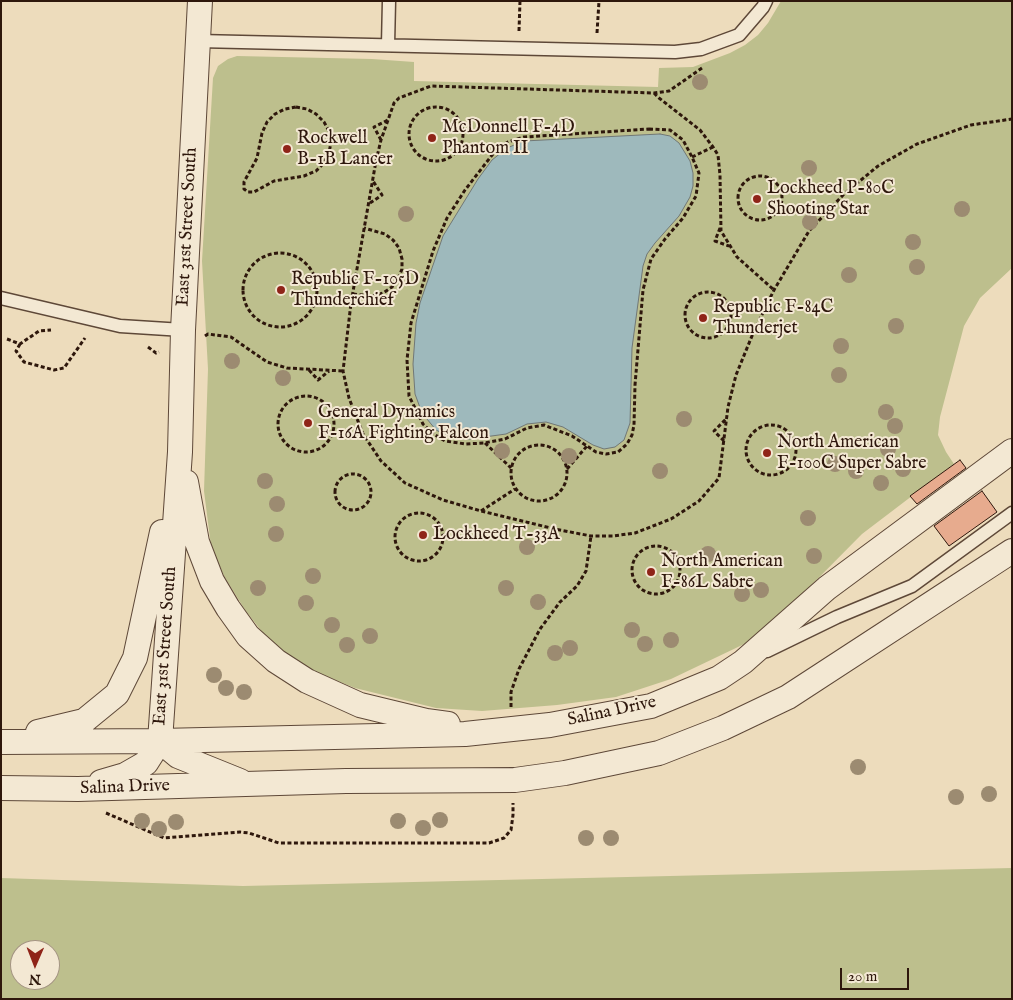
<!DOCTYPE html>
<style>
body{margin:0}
#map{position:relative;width:1013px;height:1000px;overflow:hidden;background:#eddcbc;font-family:"IM FELL English",serif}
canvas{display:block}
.frame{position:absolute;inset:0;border:2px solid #2e170c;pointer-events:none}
.north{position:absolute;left:10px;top:940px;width:50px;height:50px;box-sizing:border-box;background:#f3e8d3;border:1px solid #a49483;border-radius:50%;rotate:181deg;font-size:14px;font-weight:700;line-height:20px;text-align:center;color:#2e170c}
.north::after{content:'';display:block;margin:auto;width:18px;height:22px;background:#8f2418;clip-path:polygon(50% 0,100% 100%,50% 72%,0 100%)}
.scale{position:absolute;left:840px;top:968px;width:69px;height:22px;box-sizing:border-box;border:2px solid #2e170c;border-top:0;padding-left:6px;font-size:15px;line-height:18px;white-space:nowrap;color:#2e170c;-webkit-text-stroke:4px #f3e8d3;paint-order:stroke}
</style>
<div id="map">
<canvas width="1013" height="1000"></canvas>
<div class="frame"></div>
<div class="north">N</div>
<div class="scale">20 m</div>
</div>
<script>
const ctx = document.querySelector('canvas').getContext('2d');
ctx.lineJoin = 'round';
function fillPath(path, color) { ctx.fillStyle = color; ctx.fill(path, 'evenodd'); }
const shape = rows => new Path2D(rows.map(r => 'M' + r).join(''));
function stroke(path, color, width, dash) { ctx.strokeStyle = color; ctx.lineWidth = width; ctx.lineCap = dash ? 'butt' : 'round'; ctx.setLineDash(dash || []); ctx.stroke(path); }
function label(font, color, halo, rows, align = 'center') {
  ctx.font = font + ' "IM FELL English",serif'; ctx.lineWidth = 4; ctx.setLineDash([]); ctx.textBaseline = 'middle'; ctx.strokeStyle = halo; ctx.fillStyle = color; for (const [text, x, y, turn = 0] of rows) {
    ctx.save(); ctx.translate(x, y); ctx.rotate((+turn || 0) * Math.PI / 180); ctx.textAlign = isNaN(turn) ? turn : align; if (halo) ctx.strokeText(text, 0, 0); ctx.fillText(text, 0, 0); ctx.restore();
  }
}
const green = shape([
 [781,1,1012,1,1012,268,980,298,964,326,940,417,938,435,946,452,954,464,862,534,761,636,671,679,616,697,557,705,482,711,436,708,355,688,308,669,270,642,245,610,224,576,211,546,204,491,208,369,202,261,213,78,218,66,228,59,237,56,372,59,414,62,414,81,658,87,659,68,693,67,730,53,745,45,758,35,768,23],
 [1012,868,1012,999,1,999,1,878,243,886],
 [20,950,50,950,50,980,20,980]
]);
const water = shape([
 [660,134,670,136,679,143,690,161,693,173,693,186,690,197,679,216,655,243,647,254,643,266,632,348,630,423,624,440,615,447,604,449,593,445,563,427,546,422,527,424,506,434,470,439,457,439,446,435,436,430,422,413,415,394,413,364,416,323,420,303,443,236,478,179,492,160,507,148,524,141,660,134]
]);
const building = shape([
 [960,460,966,468,917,504,910,496,960,460],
 [982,491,997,512,949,546,934,526,982,491]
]);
const path = shape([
 [519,31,520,1],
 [597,33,599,1],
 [702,68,669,91,654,93,431,86,399,98,394,103,381,140,376,161,351,303,343,371,349,398,363,434,381,461,405,483,443,500,481,511,555,529,591,536,613,536,635,533,671,519,699,501,719,478,728,407,736,375,754,331,774,290,809,231,844,194,878,166,917,144,971,125,1012,119],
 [654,93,659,98,700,130,713,147,718,155,720,175,721,231,737,257,774,290],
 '409 134a27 27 0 1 1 54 0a27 27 0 1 1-54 0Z',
 [296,107,307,109,316,114,324,122,329,131,331,142,329,153,324,163,316,171,304,176,274,181,254,192,248,192,244,189,244,182,257,158,262,133,267,122,275,114,285,109,296,107],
 [649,129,670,130,683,140,692,157,699,173,696,196,683,218,665,239,651,259,643,290,635,385,634,425,632,435,627,444,618,452,606,454,596,452,572,436,544,425,527,428,505,439,484,443,466,444,445,441,432,433,423,424,409,396,407,360,411,323,433,251,447,218,465,190,496,150,508,142,524,137,649,129],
 [381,140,374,127,388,120],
 [692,157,713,147],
 '738 198a22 22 0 1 1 44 0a22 22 0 1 1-44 0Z',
 [370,203,382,195,373,181],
 [720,228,715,241,729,246],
 '243 290a37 37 0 1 1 74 0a37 37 0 1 1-74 0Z',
 '685 315a23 23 0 1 1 46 0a23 23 0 1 1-46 0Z',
 [353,294,373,296,383,293,392,287,398,279,402,269,402,259,399,248,393,240,385,234,364,228],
 [205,336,208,334,231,337,267,362,287,368,343,371],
 [7,339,20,344,39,331,51,330],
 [20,344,16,351,24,362,54,370,64,368,85,338],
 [148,347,156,353,159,352],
 [309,370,318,380,329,371],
 '278 424a28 28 0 1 1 56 0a28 28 0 1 1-56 0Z',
 '746 450a25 25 0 1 1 50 0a25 25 0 1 1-50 0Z',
 [724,441,714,431,727,418],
 [485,443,511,468],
 '511 473a28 28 0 1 1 56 0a28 28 0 1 1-56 0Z',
 [567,469,587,446],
 '335 492a18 18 0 1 1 36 0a18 18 0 1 1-36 0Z',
 [481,511,515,489],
 '395 537a24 24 0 1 1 48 0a24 24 0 1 1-48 0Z',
 '632 570a24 24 0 1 1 48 0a24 24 0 1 1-48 0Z',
 [511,707,511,692,519,669,540,629,560,602,577,586,586,571,591,536],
 [106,813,164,838,240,832,249,833,279,843,489,843,504,838,511,830,513,815,513,803]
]);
const lane = shape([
 [198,41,675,52,701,49,739,35,763,7,766,1],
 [388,45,389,1],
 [1,298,120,326,183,330],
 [767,651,837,617,912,586,1012,513]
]);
const street = shape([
 [186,482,197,542,212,581,228,608,248,636,276,661,307,681,360,705,426,721,448,724],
 [38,732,84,721,117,694,135,658,162,532],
 [160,741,178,756,240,781],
 [1,742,160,741,465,734,550,725,651,706,719,678,743,662,827,588,1012,451],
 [101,782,125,775,146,763,160,741,180,452,183,330,200,1],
 [1,788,78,789,346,781,515,780,565,773,659,753,723,728,788,697,1012,551]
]);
const trees = [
 [700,82],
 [809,168],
 [962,209],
 [406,214],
 [810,222],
 [913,242],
 [917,267],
 [849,275],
 [896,326],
 [841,346],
 [232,361],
 [839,375],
 [283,378],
 [886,412],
 [684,419],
 [895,426],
 [888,449],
 [502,451],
 [569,456],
 [835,464],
 [903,469],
 [660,471],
 [856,471],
 [265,481],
 [881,483],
 [277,504],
 [808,518],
 [276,534],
 [527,547],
 [708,554],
 [814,556],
 [313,576],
 [258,588],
 [506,588],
 [761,590],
 [742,594],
 [538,602],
 [306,603],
 [332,625],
 [632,630],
 [370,636],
 [671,640],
 [645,644],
 [347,645],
 [570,648],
 [555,653],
 [214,675],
 [226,688],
 [244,692],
 [858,767],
 [989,794],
 [956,797],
 [440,820],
 [142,821],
 [398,821],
 [176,822],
 [423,828],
 [159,829],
 [586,838],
 [611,838]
];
const markers = [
 [432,138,5,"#8f2418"],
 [287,149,5,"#8f2418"],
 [757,199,5,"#8f2418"],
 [281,290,5,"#8f2418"],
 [703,318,5,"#8f2418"],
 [308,423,5,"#8f2418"],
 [767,453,5,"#8f2418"],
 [423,535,5,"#8f2418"],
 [651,572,5,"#8f2418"]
];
const poiNames = [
 ["McDonnell F-4D",442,128],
 ["Phantom II",442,149],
 ["Rockwell",297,139],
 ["B-1B Lancer",297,160],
 ["Lockheed P-80C",767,189],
 ["Shooting Star",767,210],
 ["Republic F-105D",291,280],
 ["Thunderchief",291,301],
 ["Republic F-84C",713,308],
 ["Thunderjet",713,329],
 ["General Dynamics",318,413],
 ["F-16A Fighting Falcon",318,434],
 ["North American",777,443],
 ["F-100C Super Sabre",777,464],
 ["Lockheed T-33A",433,535],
 ["North American",661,562],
 ["F-86L Sabre",661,583]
];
const streetNames = [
 ["East 31st Street South",188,227,-87],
 ["East 31st Street South",166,646,-86],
 ["Salina Drive",612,712,-12],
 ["Salina Drive",125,788,-2]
];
fillPath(green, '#bdbf8d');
fillPath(water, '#9eb9bc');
stroke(water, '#717876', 1);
fillPath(building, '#e7ab8e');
stroke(building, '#2e170c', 1);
stroke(lane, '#5e4838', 15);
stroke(street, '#5e4838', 26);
stroke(path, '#2e170c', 3, [4, 2.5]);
stroke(lane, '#f3e8d3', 12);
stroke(street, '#f3e8d3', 24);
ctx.fillStyle = '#9c8b71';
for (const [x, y] of trees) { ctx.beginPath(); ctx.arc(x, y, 8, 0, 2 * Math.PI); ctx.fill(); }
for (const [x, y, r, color] of markers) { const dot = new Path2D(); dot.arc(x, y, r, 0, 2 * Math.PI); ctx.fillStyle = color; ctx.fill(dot); stroke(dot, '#f3e8d3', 2); }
label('18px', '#2e170c', '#f3e8d3', poiNames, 'left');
label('18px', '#2e170c', '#f3e8d3', streetNames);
</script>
